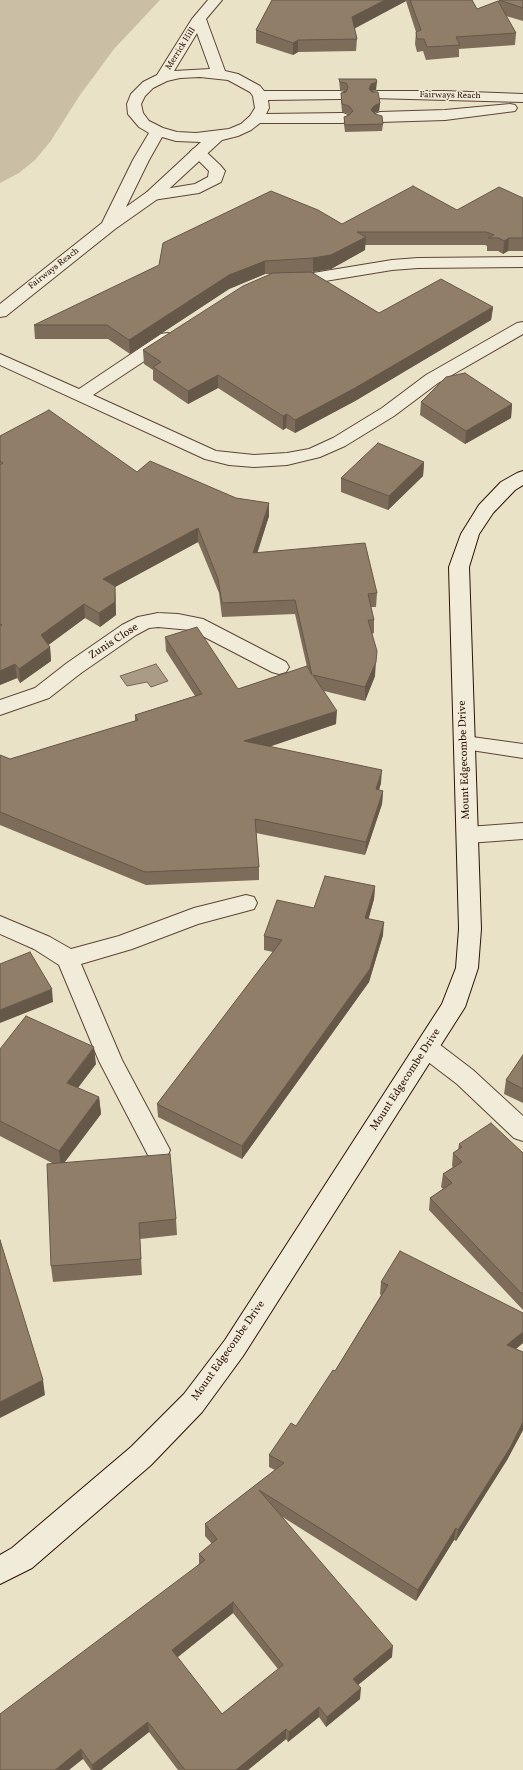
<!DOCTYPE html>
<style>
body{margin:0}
canvas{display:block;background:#eae2c6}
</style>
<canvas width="523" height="1770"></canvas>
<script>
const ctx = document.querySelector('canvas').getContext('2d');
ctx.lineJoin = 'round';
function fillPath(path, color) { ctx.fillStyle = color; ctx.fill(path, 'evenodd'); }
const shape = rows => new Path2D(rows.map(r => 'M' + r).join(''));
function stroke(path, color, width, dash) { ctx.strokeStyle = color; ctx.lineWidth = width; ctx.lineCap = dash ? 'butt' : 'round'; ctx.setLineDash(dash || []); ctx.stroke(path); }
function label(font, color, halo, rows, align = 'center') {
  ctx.font = font + ' Vollkorn,serif'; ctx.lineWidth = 3; ctx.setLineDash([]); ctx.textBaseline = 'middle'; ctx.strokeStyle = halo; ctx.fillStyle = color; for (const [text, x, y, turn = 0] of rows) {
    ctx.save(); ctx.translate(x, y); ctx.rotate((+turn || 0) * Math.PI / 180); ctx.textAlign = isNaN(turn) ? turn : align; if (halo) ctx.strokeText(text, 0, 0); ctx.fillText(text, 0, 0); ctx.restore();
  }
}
const green = shape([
 [0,0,160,0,114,49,80,95,50,142,35,160,19,173,0,183]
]);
const water = shape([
 [156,664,168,681,151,687,147,682,127,686,120,676,156,664]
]);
const lane = shape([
 [198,147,203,149,220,165,225,171,221,182,199,193,153,200,147,198,145,195,147,192,195,184,208,177,209,171,190,152,193,149,198,147],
 [427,1039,435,1041,473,1070,523,1116,523,1141,514,1138,457,1084,419,1055,415,1048,419,1041,427,1039]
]);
const street = shape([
 [208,0,222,0,206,19,225,71,238,74,260,86,264,91,340,91,345,92,347,95,345,98,340,99,268,100,269,108,266,114,343,113,348,115,351,118,348,121,343,123,260,123,251,130,238,136,222,140,159,198,115,229,6,316,0,317,0,304,102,223,133,160,149,133,139,127,128,114,127,104,131,94,143,82,157,75,192,19,208,0],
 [197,33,210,69,174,71,197,33],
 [200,77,228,80,250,92,253,96,255,108,250,116,241,124,229,129,196,133,177,132,163,128,149,121,143,113,141,104,145,96,153,88,167,81,180,78,200,77],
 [162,137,176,141,201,142,147,192,126,207,149,160,162,137],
 [377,91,444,91,523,94,523,102,372,98,370,95,372,92,377,91],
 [510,104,515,105,517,108,515,111,445,120,380,122,375,120,372,117,375,114,380,112,445,110,510,104],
 [523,257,523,267,418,268,392,270,313,283,290,284,284,283,282,279,284,275,290,274,313,273,392,260,418,258,523,257],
 [523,322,523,334,438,383,394,416,345,446,320,457,287,465,254,467,229,465,205,459,0,365,0,354,79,389,161,334,167,333,173,334,176,338,173,342,93,395,216,451,254,455,287,453,309,449,333,438,382,408,426,375,517,323,523,322],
 [158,613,178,614,203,619,286,662,289,667,286,672,279,674,272,672,191,630,158,627,149,628,136,635,81,673,49,698,0,715,0,700,35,688,67,663,122,625,138,617,158,613],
 [465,736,523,744,523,758,458,748,455,743,458,738,465,736],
 [523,823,523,839,468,843,460,841,457,835,460,829,468,827,523,823],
 [246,895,254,897,257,903,254,909,198,924,132,949,81,964,122,1060,170,1150,167,1157,158,1160,149,1157,99,1061,59,965,34,949,0,934,0,916,50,937,71,949,119,936,194,908,246,895]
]);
const secondary = shape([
 [523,471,523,485,515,490,493,513,479,534,469,567,481,929,478,968,465,1007,243,1356,202,1412,151,1465,32,1568,0,1584,0,1555,12,1548,131,1447,184,1394,225,1340,442,1004,456,968,459,929,449,567,461,534,479,505,501,482,517,473,523,471]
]);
const wall = shape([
 [272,0,472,0,477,9,498,1,499,0,523,0,523,21,506,16,516,33,515,45,459,49,459,57,426,60,423,51,417,52,415,44,416,32,406,1,354,28,357,39,356,51,298,52,293,55,256,43,256,30],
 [339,79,376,90,371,91,380,103,379,111,374,113,383,124,382,131,345,132,344,124,344,117,349,115,349,114,342,112,341,100,341,93,346,92,345,91,340,90],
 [523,198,523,251,508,251,503,254,498,251,487,251,487,246,485,245,365,245,365,250,331,269,311,272,379,313,493,307,491,320,355,401,295,433,286,428,283,430,218,388,188,404,153,380,153,370,144,364,143,350,272,274,265,274,229,289,130,354,108,339,35,339,34,325,342,224,457,210],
 [421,402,512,404,511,418,465,444,420,415],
 [0,436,137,472,269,516,257,552,377,593,376,607,371,607,374,620,374,633,372,634,375,676,365,701,324,691,336,724,269,747,381,783,379,790,383,791,382,804,365,855,256,833,259,867,259,880,146,885,0,825,0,755,10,759,135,721,135,715,195,696,166,651,165,637,238,689,307,667,295,614,222,617,219,593,198,542,115,587,116,615,100,627,85,618,48,645,50,647,51,661,20,683,17,678,0,685],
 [424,462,423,476,388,510,341,492,341,478],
 [375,886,374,899,368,919,383,935,369,982,242,1159,158,1117,157,1104,273,952,264,950,264,936,314,908],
 [0,1049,96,1064,78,1088,99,1097,101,1114,64,1163,176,1219,177,1235,140,1239,142,1275,53,1282,51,1266,54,1164,0,1136],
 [523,1055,523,1103,504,1094,506,1080],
 [459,1144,523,1153,523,1310,429,1210,430,1198,443,1189,441,1187,443,1174,453,1167,452,1166,453,1153,458,1150],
 [381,1282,523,1313,523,1343,516,1349,523,1352,523,1430,507,1460,456,1541,454,1540,416,1601,281,1516,392,1657,358,1685,360,1699,326,1727,319,1717,288,1742,286,1739,248,1770,178,1770,149,1732,101,1770,91,1770,83,1759,0,1770,199,1564,199,1554,212,1544,205,1536,205,1524,275,1470,269,1467,269,1455,296,1426,335,1371,381,1295,380,1294],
 [233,1613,278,1669,222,1714,177,1657]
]);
const shadedWall = shape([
 [385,0,406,0,406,1,352,30,352,17],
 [298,40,298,52,293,55,293,43],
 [377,82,376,90,371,91,369,89,371,84],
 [380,103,379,111,374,113,371,110,374,106],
 [366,237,365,250,331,269,313,272,313,258],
 [509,238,508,251,503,254,504,241],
 [265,261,265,274,229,289,130,354,129,340,229,275],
 [493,307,491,320,355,401,295,433,295,420],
 [218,375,218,388,188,404,188,391],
 [512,404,511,418,465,444,466,431],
 [287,414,286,428,283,430,283,416],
 [424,462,423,476,388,510,389,496],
 [269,503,269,516,253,567,253,553],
 [198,528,198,542,115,587,116,615,100,627,99,613,103,579],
 [84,604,85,618,43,649,41,635],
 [50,647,51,661,20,683,19,669],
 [376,662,375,676,365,701,365,687],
 [15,664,17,678,0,685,0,671],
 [337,711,336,724,244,755,244,741],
 [382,770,381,783,375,803,376,789],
 [383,791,382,804,365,855,366,842],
 [375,886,374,899,365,932,365,918],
 [384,922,383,935,369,982,242,1159,242,1146],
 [52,989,53,1002,0,1023,0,1010],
 [94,1047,96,1064,69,1099,67,1083],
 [99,1097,101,1114,61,1167,59,1151],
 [523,1332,523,1343,505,1357,507,1345],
 [43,1380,45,1395,0,1418,0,1402],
 [523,1422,523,1430,507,1460,456,1541,458,1530],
 [456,1528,454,1540,416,1601,418,1590],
 [233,1602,233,1613,173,1661,172,1650],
 [393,1646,392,1657,352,1690,353,1679],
 [361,1688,360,1699,326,1727,327,1717],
 [319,1707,319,1717,288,1742,289,1732],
 [148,1722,149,1732,101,1770,93,1770,92,1765],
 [286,1729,286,1739,248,1770,236,1770],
 [81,1749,83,1759,69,1770,55,1770]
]);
const building = shape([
 [272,0,385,0,352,17,357,39,298,40,293,43,256,30,272,0],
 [410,0,472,0,477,9,498,1,516,33,456,37,460,45,427,47,424,39,417,39,416,32,421,30,410,0],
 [500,0,523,0,523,8,499,0,500,0],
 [339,79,376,79,377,82,371,84,369,89,372,92,378,92,380,103,374,106,371,110,375,114,382,116,383,124,345,125,344,117,349,115,353,111,349,106,342,104,341,93,346,92,348,87,346,83,340,82,339,79],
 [413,186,457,210,499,187,523,198,523,238,509,238,504,241,499,238,488,238,494,235,486,232,357,232,366,237,331,255,313,258,265,261,229,275,129,340,107,325,34,325,159,265,163,243,271,191,318,210,342,224,413,186],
 [311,272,379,313,441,279,493,307,355,388,295,420,287,414,283,416,218,375,188,391,153,367,161,362,143,350,243,286,273,273,311,272],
 [465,373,512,404,466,431,421,402,446,377,465,373],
 [49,410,137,472,150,461,236,498,269,503,253,553,365,543,377,593,368,594,374,620,368,620,377,651,376,662,365,687,313,675,337,711,244,741,382,770,376,789,383,791,366,842,255,819,259,867,145,872,0,812,0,755,10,759,138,720,135,715,202,694,165,637,197,627,238,689,307,666,312,675,295,600,222,603,218,579,198,528,103,579,115,586,115,602,99,613,84,604,41,635,50,647,19,669,15,664,0,671,0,625,2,625,0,624,0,465,3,463,0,461,0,436,49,410],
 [378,443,424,462,389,496,341,478,378,443],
 [325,876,375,886,365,918,384,922,370,969,242,1146,157,1104,282,940,264,936,277,900,314,908,325,876],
 [30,952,52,989,0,1010,0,964,30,952],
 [26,1016,94,1047,67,1083,99,1097,59,1151,0,1121,0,1049,26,1016],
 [523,1055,523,1089,506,1080,523,1055],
 [491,1123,523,1153,523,1295,430,1198,452,1183,443,1174,462,1162,453,1153,462,1147,459,1144,491,1123],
 [170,1154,176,1219,139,1223,141,1259,51,1266,47,1164,170,1154],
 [0,1240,43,1380,0,1402,0,1240],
 [400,1251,523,1313,523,1332,507,1345,523,1352,523,1422,510,1448,458,1530,456,1528,418,1590,259,1490,393,1646,353,1679,361,1688,327,1717,319,1707,289,1732,286,1729,236,1770,185,1770,148,1722,92,1765,81,1749,55,1770,0,1770,0,1714,205,1560,199,1554,217,1539,205,1524,284,1463,269,1455,291,1423,296,1426,333,1370,335,1371,388,1285,381,1282,400,1251],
 [233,1602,283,1665,222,1714,172,1650,233,1602]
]);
const farStreetnames = [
 ["Merrick Hill",181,49,-58],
 ["Fairways Reach",450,96,1],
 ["Fairways Reach",54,269,-38]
];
const streetNames = [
 ["Zunis Close",114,642,-33],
 ["Mount Edgecombe Drive",465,760,-92],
 ["Mount Edgecombe Drive",406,1080,-57],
 ["Mount Edgecombe Drive",229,1351,-55]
];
fillPath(green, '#cabea5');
fillPath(water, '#aa9b84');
stroke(water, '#786450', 1);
stroke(lane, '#5d4534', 2);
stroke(street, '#5d4534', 2);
stroke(secondary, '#2e1103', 2);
fillPath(lane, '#f1ecda');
fillPath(street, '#f1ecda');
fillPath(secondary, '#f1ecda');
fillPath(wall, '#7c6c59');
fillPath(shadedWall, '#655849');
fillPath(building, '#907e68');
stroke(building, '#655849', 1);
label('9px', '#2e1103', '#f1ecda', farStreetnames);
label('11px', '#2e1103', '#f1ecda', streetNames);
</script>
